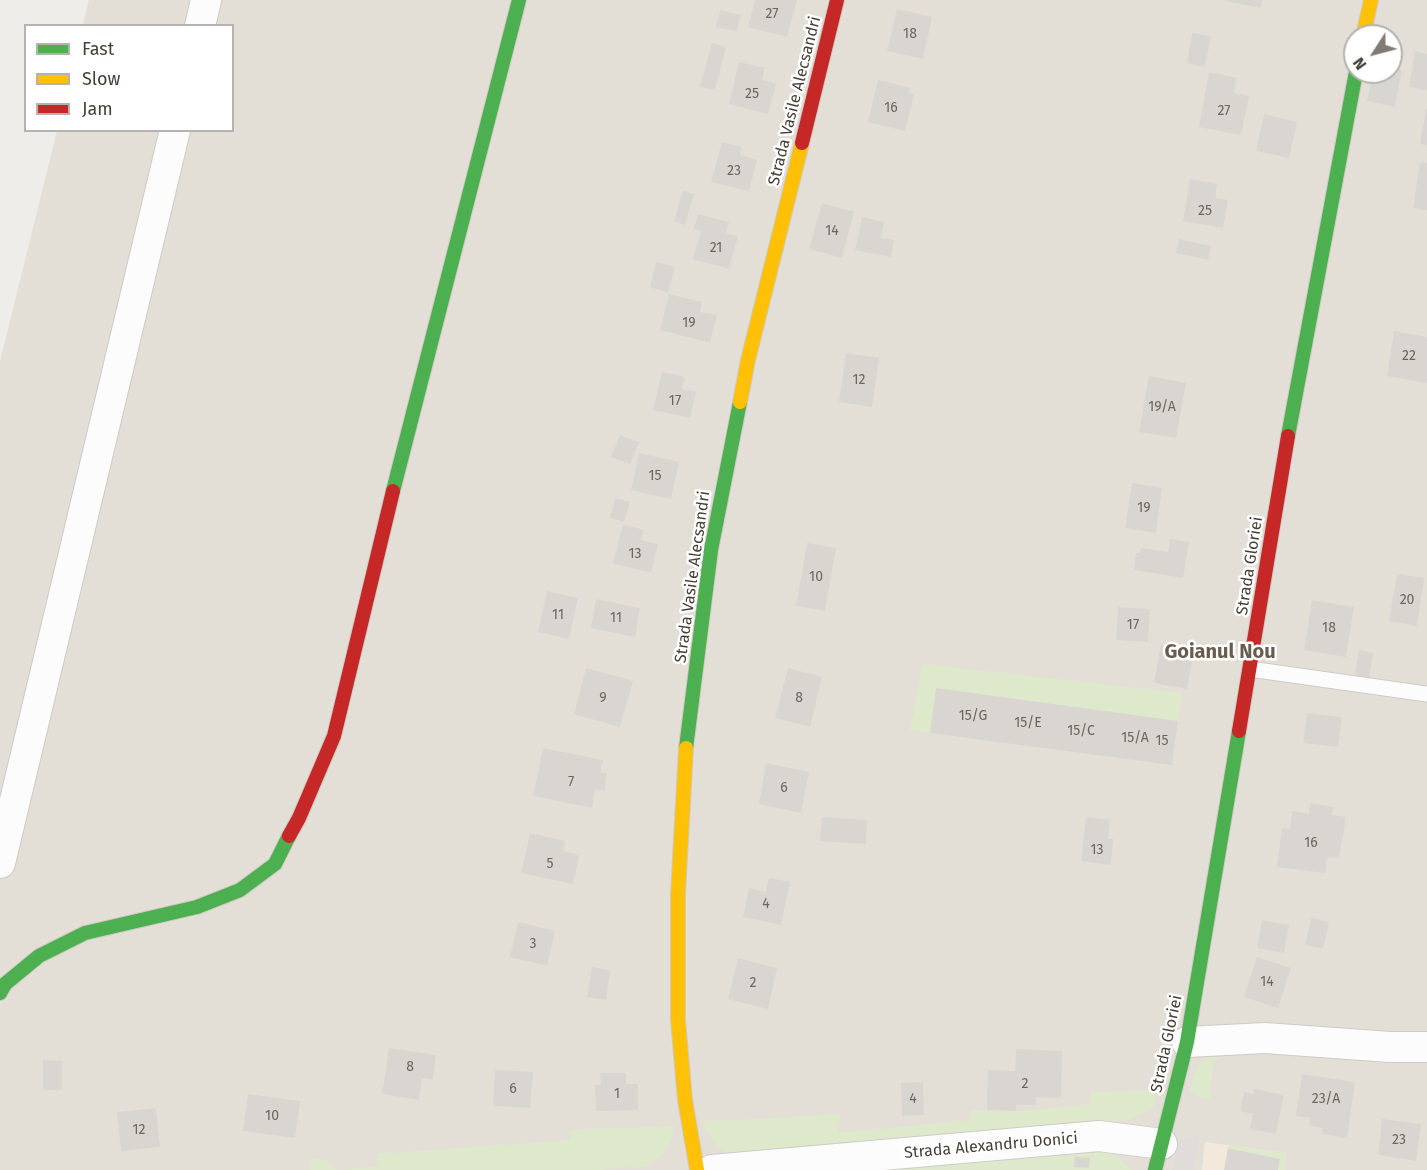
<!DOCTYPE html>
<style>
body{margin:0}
#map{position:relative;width:1427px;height:1170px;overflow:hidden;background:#efede9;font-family:"Fira Sans",sans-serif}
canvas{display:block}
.legend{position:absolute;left:24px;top:24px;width:210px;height:108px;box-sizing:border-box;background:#fff;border:2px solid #b5b2af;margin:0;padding:8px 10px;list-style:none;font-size:18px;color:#453f36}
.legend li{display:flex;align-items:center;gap:12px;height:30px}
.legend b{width:30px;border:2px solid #b5b2af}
.north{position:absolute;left:1343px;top:24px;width:60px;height:60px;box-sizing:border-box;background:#fff;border:2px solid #b5b2af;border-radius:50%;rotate:234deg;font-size:16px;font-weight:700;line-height:24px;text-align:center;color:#453f36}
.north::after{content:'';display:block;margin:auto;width:21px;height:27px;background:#807c75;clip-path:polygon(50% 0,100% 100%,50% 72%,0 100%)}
</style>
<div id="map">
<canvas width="1427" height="1170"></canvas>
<ul class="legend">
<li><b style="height:8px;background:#4caf50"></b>Fast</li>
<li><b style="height:8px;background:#ffc107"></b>Slow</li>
<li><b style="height:8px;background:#c62828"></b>Jam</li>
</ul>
<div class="north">N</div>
</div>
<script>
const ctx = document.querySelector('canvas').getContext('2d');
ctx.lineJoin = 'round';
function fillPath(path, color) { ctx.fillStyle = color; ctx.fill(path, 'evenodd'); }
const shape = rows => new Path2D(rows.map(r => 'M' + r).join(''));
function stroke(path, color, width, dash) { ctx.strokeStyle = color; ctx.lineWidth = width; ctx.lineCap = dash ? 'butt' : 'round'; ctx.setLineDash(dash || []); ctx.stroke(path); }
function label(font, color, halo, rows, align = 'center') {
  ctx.font = font + ' "Fira Sans",sans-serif'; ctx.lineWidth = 5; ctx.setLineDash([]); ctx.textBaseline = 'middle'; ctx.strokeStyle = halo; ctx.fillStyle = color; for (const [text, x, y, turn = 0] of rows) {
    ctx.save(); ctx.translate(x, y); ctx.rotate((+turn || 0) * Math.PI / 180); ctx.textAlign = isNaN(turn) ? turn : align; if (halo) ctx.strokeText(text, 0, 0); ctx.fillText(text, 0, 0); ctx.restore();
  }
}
const residential = shape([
 [89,0,1427,0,1427,1170,0,1170,0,361,57,131,232,130,232,26,83,25],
 [1355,36,1391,36,1391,72,1355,72]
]);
const commercial = shape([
 [1205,1142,1287,1153,1285,1170,1202,1170]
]);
const green = shape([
 [922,664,1182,693,1178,721,1124,714,930,733,910,730],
 [1210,1057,1219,1057,1213,1065,1209,1100,1198,1097,1189,1091,1199,1064],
 [1158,1090,1152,1110,1128,1120,744,1161,732,1158,714,1142,702,1122,841,1114,838,1133,970,1120,972,1110,1016,1111,1089,1105,1091,1092],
 [674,1126,671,1142,662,1155,647,1166,595,1170,340,1170,377,1166,377,1154,570,1140,572,1130],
 [1229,1145,1287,1153,1285,1170,1278,1170,1280,1159,1228,1148],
 [1098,1146,1119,1158,1131,1170,846,1170],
 [310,1159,327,1160,337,1170,309,1170]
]);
const parking = shape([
 [1199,1135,1194,1170,1172,1170,1179,1140]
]);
const building = shape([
 [755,0,797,0,787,37,748,27],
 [1226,0,1262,0,1261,8,1225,1],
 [897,9,932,17,923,59,887,51],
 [720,10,741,15,737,31,716,27],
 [1192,33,1211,36,1205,67,1187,63],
 [712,43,726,47,715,90,700,87],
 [1415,51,1427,54,1427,90,1409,87],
 [739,62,765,68,762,80,776,83,768,114,729,104],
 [1391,67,1402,70,1395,107,1367,101,1373,72,1391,72],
 [1209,72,1237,78,1234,93,1249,96,1241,135,1199,127],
 [878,80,910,88,909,93,914,94,905,131,868,122],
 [1426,109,1427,109,1427,145,1420,144],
 [1264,114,1297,122,1289,158,1256,151],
 [722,142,742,147,740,155,757,160,749,191,711,182],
 [1420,162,1427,163,1427,210,1413,208],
 [1190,179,1217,184,1215,198,1228,200,1223,228,1183,221],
 [683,190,694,194,685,225,674,221],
 [822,203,854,212,842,258,809,249],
 [698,214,729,222,726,233,738,236,729,269,693,259,701,231,694,229],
 [862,217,884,222,881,238,894,240,891,257,855,250],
 [1179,239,1211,246,1208,260,1176,253],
 [656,262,675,267,668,293,650,287],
 [669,294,702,302,700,312,717,315,710,343,660,330],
 [1394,331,1427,337,1427,383,1387,376],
 [846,353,879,358,872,407,839,402],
 [662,372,685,377,682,389,696,392,690,418,653,410],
 [1149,376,1186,383,1176,438,1139,432],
 [620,435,639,442,630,464,611,457],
 [639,453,679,462,671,499,631,490],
 [1132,483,1162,488,1156,533,1125,528],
 [615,498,630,502,624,522,610,518],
 [623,524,644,530,641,540,658,544,651,573,613,563],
 [1170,539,1189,542,1183,578,1134,570,1136,553,1140,553,1141,548,1168,552],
 [807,543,836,548,825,611,796,606],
 [1397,574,1424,578,1417,626,1389,621],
 [547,591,578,598,569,639,538,632],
 [596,599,640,608,635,637,591,628],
 [1312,600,1354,607,1346,657,1304,650],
 [1118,607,1150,609,1148,642,1116,640],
 [1161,645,1194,651,1187,689,1154,683],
 [1359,650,1373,653,1369,678,1355,675],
 [586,668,633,681,620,727,574,714],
 [788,668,822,677,810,727,775,718],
 [936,688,1178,721,1172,765,930,733],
 [1307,713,1342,717,1338,747,1303,743],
 [543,748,603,760,600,772,607,774,604,791,595,789,592,808,533,796],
 [766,763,809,772,801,813,759,804],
 [1310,803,1334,807,1332,815,1346,817,1339,858,1327,857,1325,873,1277,867,1282,828,1290,829,1292,811,1309,814],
 [822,817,867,820,866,844,820,841],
 [1086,817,1110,820,1108,839,1113,839,1111,865,1081,861],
 [530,833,565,841,563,851,579,855,573,884,521,873],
 [769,878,790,882,781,925,743,917,749,888,766,892],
 [1311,918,1329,922,1323,949,1305,945],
 [1262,920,1289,925,1284,953,1257,948],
 [518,922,555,931,547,966,510,957],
 [1257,957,1291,968,1278,1008,1244,997],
 [738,958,777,968,768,1009,728,999],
 [592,967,610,970,606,1000,587,997],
 [389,1048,436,1055,433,1080,422,1078,419,1100,382,1094],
 [1016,1049,1062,1051,1061,1098,1036,1097,1036,1105,1016,1105,1016,1111,987,1110,988,1070,1015,1071],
 [43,1060,62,1061,62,1090,43,1090],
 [495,1070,533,1072,530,1108,493,1106],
 [600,1073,626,1073,626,1084,638,1084,638,1110,596,1111,595,1085,601,1085],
 [1302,1074,1355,1082,1347,1138,1322,1134,1323,1128,1309,1126,1310,1118,1296,1116],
 [923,1082,924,1115,902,1116,901,1083],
 [1254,1089,1284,1095,1276,1134,1250,1129,1253,1114,1240,1111,1244,1092,1253,1094],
 [248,1094,300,1101,295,1138,243,1131],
 [156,1108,160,1147,121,1151,117,1112],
 [1382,1119,1421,1124,1416,1161,1378,1155],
 [1228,1148,1280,1159,1278,1170,1224,1170],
 [1075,1157,1090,1158,1089,1168,1074,1167]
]);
const lane = shape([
 [1250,669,1427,694]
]);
const street = shape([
 [200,26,206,0],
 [0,863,175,130],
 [1187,1042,1265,1038,1390,1047,1427,1047],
 [712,1170,1099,1136,1162,1144]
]);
const fast = shape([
 [1288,436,1356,72],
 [393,491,519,0],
 [686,748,711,550,740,402],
 [0,993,5,984,39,956,85,933,197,907,240,890,275,864,289,836],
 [1155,1170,1187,1042,1239,731]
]);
const slow = shape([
 [1363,36,1371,0],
 [740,402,748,360,802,143],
 [686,748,678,894,678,1020,685,1100,697,1170]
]);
const jam = shape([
 [802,143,837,0],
 [1239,731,1288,436],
 [289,836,299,818,334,736,393,491]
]);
const numberNames = [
 ["27",772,14],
 ["18",910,34],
 ["25",752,94],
 ["16",891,108],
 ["27",1224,111],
 ["23",734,171],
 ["25",1205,211],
 ["14",832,231],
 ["21",716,248],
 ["19",689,323],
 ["22",1409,356],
 ["12",859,380],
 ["17",675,401],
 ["19/A",1162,407],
 ["15",655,476],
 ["19",1144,508],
 ["13",635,554],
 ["10",816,577],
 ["20",1407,600],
 ["11",558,615],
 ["11",616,618],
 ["17",1133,625],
 ["18",1329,628],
 ["9",603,698],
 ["8",799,698],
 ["15/G",973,716],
 ["15/E",1028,723],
 ["15/C",1081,731],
 ["15/A",1135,738],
 ["15",1162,741],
 ["7",571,782],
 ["6",784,788],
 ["16",1311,843],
 ["13",1097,850],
 ["5",550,864],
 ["4",766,904],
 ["3",533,944],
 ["14",1267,982],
 ["2",753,983],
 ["8",410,1067],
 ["2",1025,1084],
 ["6",513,1089],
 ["1",617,1094],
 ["4",913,1099],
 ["23/A",1326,1099],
 ["10",272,1116],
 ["12",139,1130],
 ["23",1399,1140]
];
const streetNames = [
 ["Strada Vasile Alecsandri",795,101,-76],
 ["Strada Gloriei",1250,566,-81],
 ["Strada Vasile Alecsandri",693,577,-82],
 ["Strada Gloriei",1167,1044,-78],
 ["Strada Alexandru Donici",991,1146,-5]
];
const quarterNames = [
 ["Goianul Nou",1220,652]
];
fillPath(residential, '#e3dfd6');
fillPath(commercial, '#f2e9dc');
fillPath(green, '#dde9ca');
fillPath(parking, '#dfdcd9');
fillPath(building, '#d9d6d2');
stroke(lane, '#cdcbc7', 17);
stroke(street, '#cdcbc7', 32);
stroke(fast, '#cecac1', 16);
stroke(slow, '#cecac1', 16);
stroke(jam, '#cecac1', 16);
stroke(lane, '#fdfcfc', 15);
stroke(street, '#fdfcfc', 30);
stroke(fast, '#4caf50', 14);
stroke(slow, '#ffc107', 14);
stroke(jam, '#c62828', 14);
label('14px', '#6b665e', null, numberNames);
label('16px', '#453f36', '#fff', streetNames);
label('bold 20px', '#675c4d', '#fff', quarterNames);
</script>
